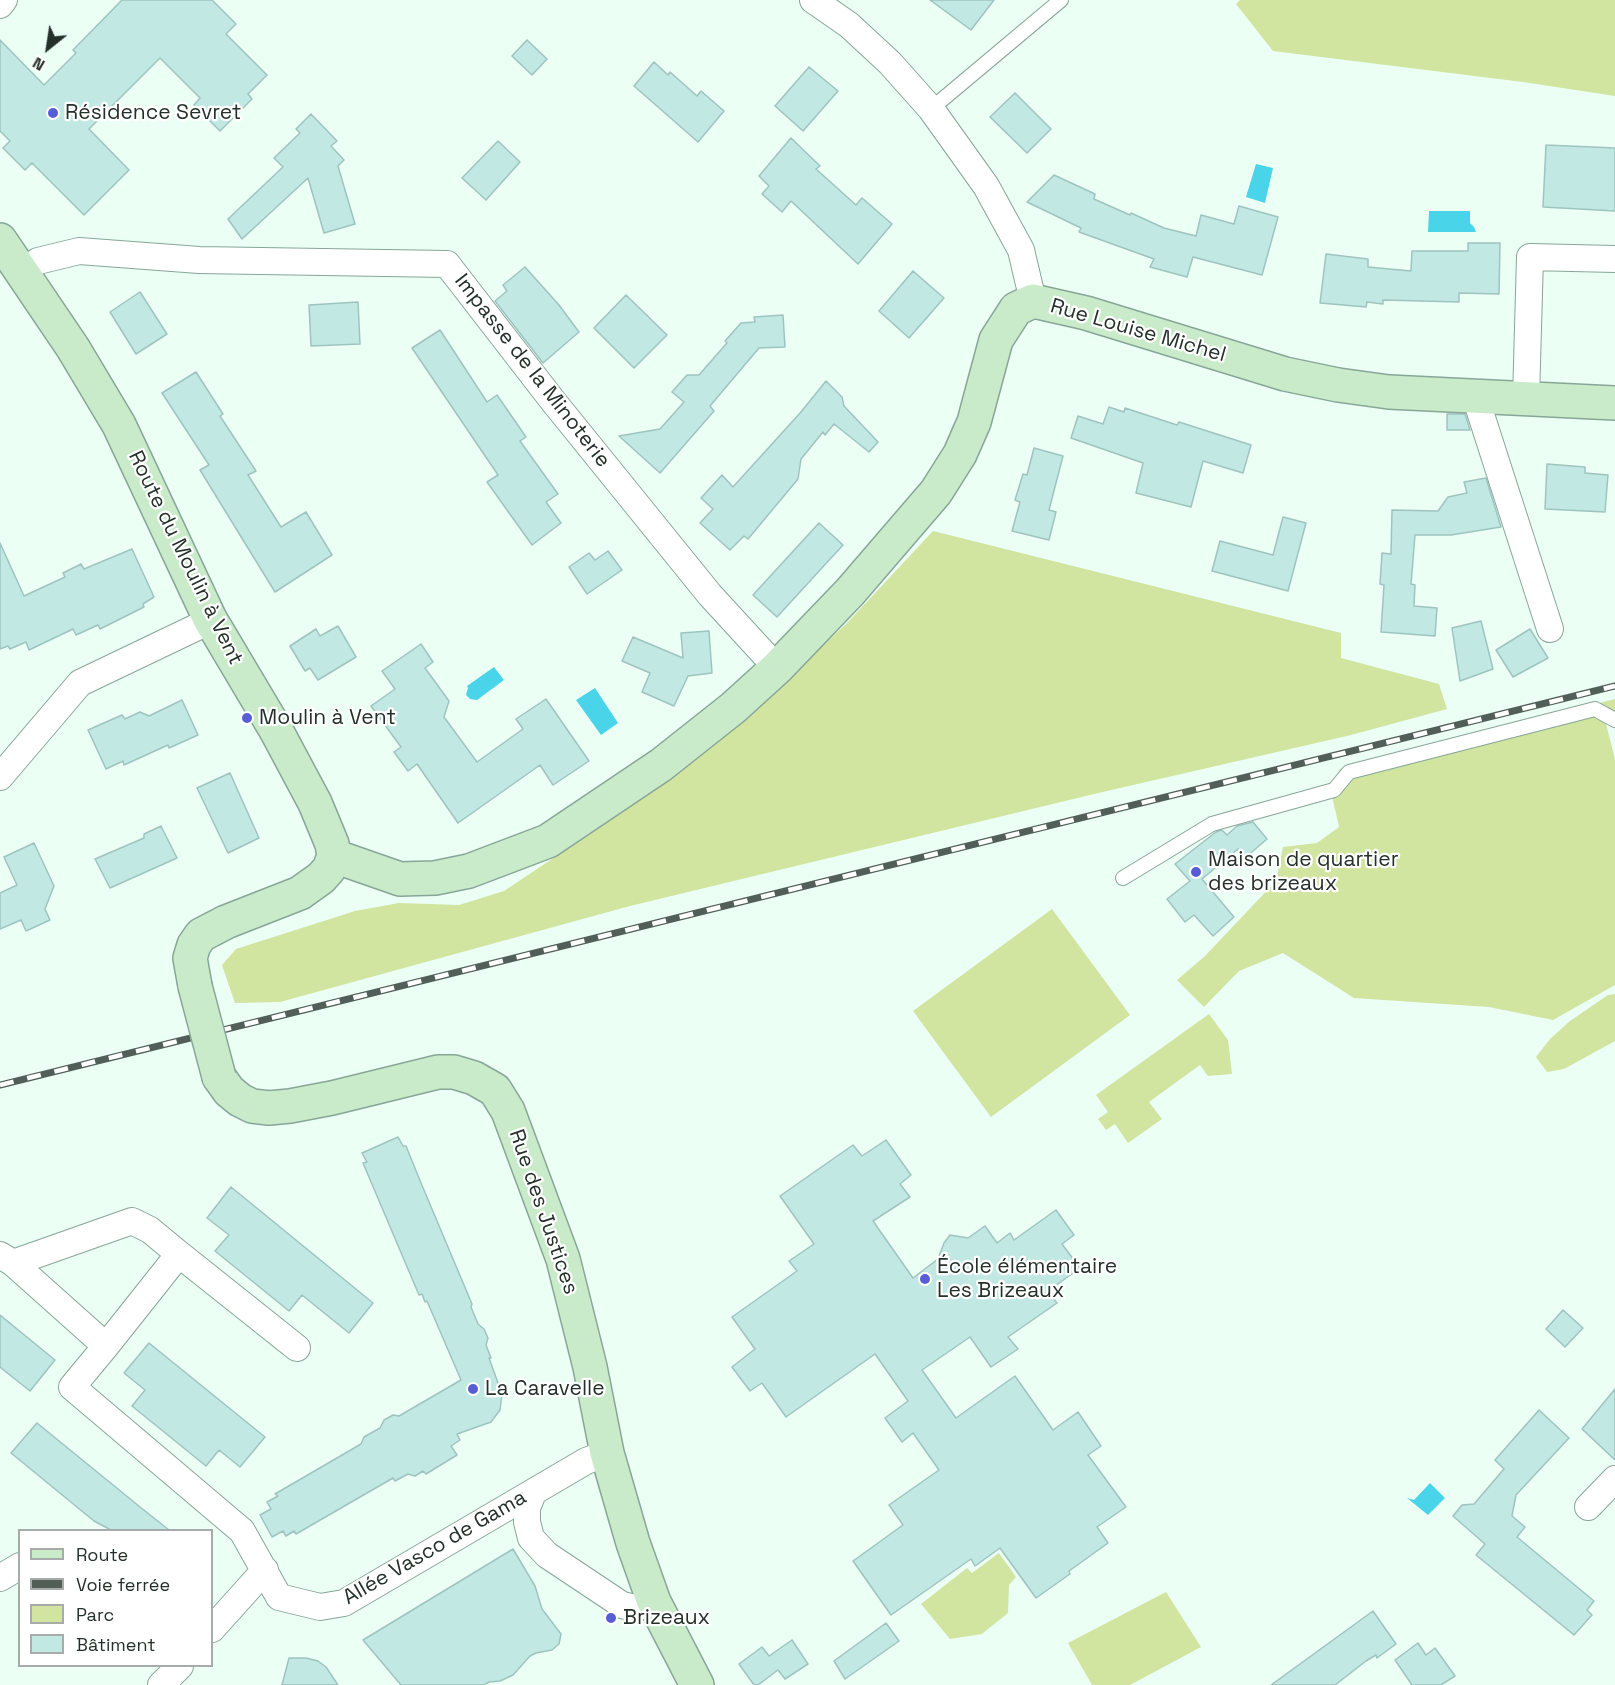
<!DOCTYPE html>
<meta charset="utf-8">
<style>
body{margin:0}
#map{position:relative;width:1615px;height:1685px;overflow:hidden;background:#ebfff5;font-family:"Space Grotesk",sans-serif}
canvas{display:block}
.legend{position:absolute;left:18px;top:1529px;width:195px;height:138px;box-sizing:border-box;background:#fff;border:2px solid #a7acaa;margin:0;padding:8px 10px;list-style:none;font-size:18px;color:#24302a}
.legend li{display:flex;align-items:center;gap:12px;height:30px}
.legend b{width:30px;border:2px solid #a7acaa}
.north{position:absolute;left:18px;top:18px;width:60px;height:60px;-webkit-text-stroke:4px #fff;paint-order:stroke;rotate:210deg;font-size:16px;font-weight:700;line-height:24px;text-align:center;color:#24302a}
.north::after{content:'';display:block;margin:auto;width:21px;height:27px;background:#24302a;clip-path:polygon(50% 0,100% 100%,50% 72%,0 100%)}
</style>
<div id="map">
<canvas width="1615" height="1685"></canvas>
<ul class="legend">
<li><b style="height:8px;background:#caebca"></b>Route</li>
<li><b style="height:8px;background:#525f59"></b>Voie ferrée</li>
<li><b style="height:16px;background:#d1e4a0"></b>Parc</li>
<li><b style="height:16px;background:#c2e8e3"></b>Bâtiment</li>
</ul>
<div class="north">N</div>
</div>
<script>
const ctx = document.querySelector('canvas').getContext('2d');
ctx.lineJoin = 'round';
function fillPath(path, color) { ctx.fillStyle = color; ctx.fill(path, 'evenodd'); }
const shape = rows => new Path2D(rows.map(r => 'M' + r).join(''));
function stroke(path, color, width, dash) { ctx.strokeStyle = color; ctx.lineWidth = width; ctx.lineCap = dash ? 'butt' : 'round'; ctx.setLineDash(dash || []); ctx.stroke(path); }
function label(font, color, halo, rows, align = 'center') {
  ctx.font = font + ' "Space Grotesk",sans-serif'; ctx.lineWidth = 4.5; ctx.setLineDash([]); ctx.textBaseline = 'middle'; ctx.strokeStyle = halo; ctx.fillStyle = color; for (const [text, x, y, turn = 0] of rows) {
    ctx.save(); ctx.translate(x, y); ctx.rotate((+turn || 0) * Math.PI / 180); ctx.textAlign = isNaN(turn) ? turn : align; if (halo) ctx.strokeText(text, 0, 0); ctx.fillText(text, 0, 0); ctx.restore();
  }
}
const green = shape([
 [1240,0,1615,0,1615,96,1523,82,1273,51,1236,4],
 [933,531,1341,633,1341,658,1439,684,1447,709,1351,735,1094,794,630,906,280,1002,235,1003,222,965,236,949,355,911,399,903,459,905,504,891,546,863,648,793,753,710,847,623],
 [1615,699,1615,719,1605,720,1615,759,1615,985,1553,1020,1489,1007,1354,998,1283,953,1239,971,1204,1007,1177,980,1205,956,1276,881,1283,847,1317,843,1339,827,1330,787,1340,769],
 [1052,909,1130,1015,991,1117,913,1011],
 [1615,994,1615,1041,1564,1069,1547,1072,1536,1057,1550,1039,1570,1021,1608,995],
 [1209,1014,1228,1040,1232,1074,1208,1076,1200,1065,1149,1102,1162,1119,1128,1143,1115,1124,1106,1130,1098,1119,1108,1112,1096,1095],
 [999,1553,1016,1577,1009,1585,1008,1613,982,1634,950,1639,921,1604,967,1568,972,1573],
 [1166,1592,1201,1647,1130,1685,1092,1685,1068,1643]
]);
const water = shape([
 [1256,164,1273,168,1265,203,1246,197],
 [1429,211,1470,211,1470,223,1474,227,1476,232,1428,232],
 [494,667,504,680,477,700,470,699,466,695,468,688,467,686],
 [595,688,618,723,601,735,576,700],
 [1430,1483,1445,1498,1428,1515,1407,1498,1414,1500]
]);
const building = shape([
 [122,0,212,0,236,24,226,34,267,75,248,94,252,99,220,131,194,105,200,98,160,58,89,129,129,170,84,215,32,163,25,170,3,148,10,141,0,131,0,40,44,85,76,53,73,50,122,0],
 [930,0,994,0,971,30,930,0],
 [527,40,547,59,532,75,512,56,527,40],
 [654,62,668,75,670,72,697,96,701,91,724,111,698,142,634,86,654,62],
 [809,67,838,91,803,131,775,106,809,67],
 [1015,93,1051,129,1027,153,990,117,1015,93],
 [311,114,337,141,331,146,344,160,338,166,355,224,324,233,308,178,242,239,228,219,283,167,274,158,300,133,296,129,311,114],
 [791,138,820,166,816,169,856,205,862,198,892,224,858,264,791,201,782,212,762,194,769,186,759,176,791,138],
 [498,141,520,162,486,200,462,178,498,141],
 [1546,145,1615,148,1615,211,1543,207,1546,145],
 [1054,175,1095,194,1094,199,1130,215,1131,213,1164,228,1196,236,1201,215,1234,224,1239,206,1278,217,1262,275,1193,257,1187,277,1150,267,1154,259,1079,232,1081,228,1027,202,1054,175],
 [1468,243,1500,243,1499,294,1459,293,1459,302,1383,300,1383,304,1367,302,1366,307,1320,303,1326,254,1368,259,1368,267,1411,271,1412,251,1468,251,1468,243],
 [525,267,559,305,579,332,543,363,495,301,507,291,503,285,525,267],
 [913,271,944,298,909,338,879,311,913,271],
 [140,292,167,334,136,354,110,312,140,292],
 [626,295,667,335,634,368,594,328,626,295],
 [358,302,360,344,311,346,309,305,358,302],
 [783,315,785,347,759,348,710,406,714,411,660,473,619,436,660,429,684,402,672,392,687,375,699,375,727,343,725,341,741,323,755,322,754,317,783,315],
 [440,330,487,402,497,395,526,437,520,441,558,494,546,502,561,523,532,545,487,482,498,475,412,348,440,330],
 [196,372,223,414,220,416,256,471,248,475,281,527,306,512,332,555,275,592,200,470,209,465,162,393,196,372],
 [826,381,842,397,844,406,878,442,869,452,834,424,825,435,823,432,801,459,798,479,748,539,744,536,730,550,700,523,713,509,701,498,722,475,733,487,801,412,826,381],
 [1109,407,1124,412,1125,408,1177,425,1179,422,1251,445,1243,473,1203,461,1191,507,1136,493,1143,463,1071,438,1078,416,1103,424,1109,407],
 [1447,414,1465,414,1470,430,1447,430,1447,414],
 [1034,448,1063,456,1049,510,1056,512,1049,540,1012,531,1020,502,1015,500,1023,474,1027,475,1034,448],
 [1547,464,1585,467,1585,473,1608,475,1605,512,1545,509,1547,464],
 [1486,478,1501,527,1451,535,1415,535,1411,584,1415,585,1414,606,1437,608,1435,636,1381,632,1384,585,1380,584,1382,553,1391,554,1392,510,1438,511,1448,497,1467,493,1464,482,1486,478],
 [1283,517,1306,523,1288,591,1212,571,1220,541,1273,555,1283,517],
 [819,523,843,545,777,617,753,595,819,523],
 [0,543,24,596,65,577,63,573,81,564,84,569,132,549,154,597,143,604,144,607,100,629,98,625,76,635,73,629,29,650,26,642,10,649,8,646,0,649,0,543],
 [608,551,622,570,587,594,569,567,589,553,595,560,608,551],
 [1481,621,1493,669,1460,681,1452,628,1481,621],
 [338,626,356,657,318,680,310,668,305,671,290,646,316,629,320,636,338,626],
 [1530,629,1548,658,1513,677,1496,650,1530,629],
 [709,631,712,673,688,676,674,706,642,692,650,673,622,661,633,637,683,658,681,633,709,631],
 [421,644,433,662,425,668,449,701,444,717,477,762,523,729,516,719,546,699,589,761,553,785,540,765,458,823,417,764,408,771,394,752,401,747,371,706,395,689,382,671,421,644],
 [182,700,198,735,169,748,168,745,124,765,123,761,106,769,88,730,122,715,125,719,140,712,149,716,182,700],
 [230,773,259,838,228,853,197,788,230,773],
 [1253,822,1267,839,1245,858,1238,849,1202,879,1234,917,1213,936,1194,915,1185,922,1167,899,1190,881,1175,864,1216,832,1222,830,1227,835,1237,826,1253,822],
 [161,826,177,858,110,888,95,859,144,838,144,834,161,826],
 [34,843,54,886,45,909,50,920,26,931,21,920,0,929,0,893,17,885,4,857,34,843],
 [398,1137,403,1146,406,1146,421,1183,472,1304,471,1307,478,1324,484,1329,488,1338,486,1345,491,1358,489,1358,502,1394,500,1410,491,1422,457,1434,460,1440,451,1446,457,1455,426,1474,423,1471,415,1476,408,1474,395,1481,393,1478,296,1534,294,1531,286,1536,283,1531,272,1537,260,1515,271,1509,267,1502,278,1496,275,1494,361,1444,364,1437,380,1428,384,1420,393,1415,399,1416,461,1380,427,1301,425,1302,422,1294,419,1295,363,1163,367,1162,362,1153,398,1137],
 [886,1140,911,1175,900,1184,910,1197,873,1221,913,1278,938,1259,944,1243,950,1235,968,1238,985,1226,997,1243,1010,1233,1014,1240,1056,1210,1074,1235,1062,1244,1080,1268,1048,1291,1057,1303,1008,1337,1018,1349,991,1367,970,1337,922,1370,956,1418,1015,1376,1053,1430,1078,1412,1101,1446,1088,1455,1126,1507,1097,1527,1108,1543,1069,1571,1070,1574,1036,1598,1000,1548,975,1566,971,1559,891,1615,853,1561,903,1525,889,1505,939,1470,913,1433,902,1442,885,1418,908,1401,875,1354,786,1417,762,1383,750,1391,732,1367,755,1349,732,1317,797,1271,789,1261,814,1244,780,1196,853,1145,862,1156,886,1140],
 [231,1187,373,1303,349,1333,302,1295,289,1311,215,1251,229,1235,207,1218,231,1187],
 [1563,1310,1583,1328,1565,1347,1546,1329,1563,1310],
 [0,1315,55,1360,30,1391,0,1367,0,1315],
 [149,1343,265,1437,240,1467,219,1450,206,1466,132,1406,145,1390,124,1373,149,1343],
 [1615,1389,1615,1460,1582,1429,1615,1389],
 [1539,1410,1569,1438,1516,1495,1512,1516,1525,1527,1517,1537,1594,1601,1587,1610,1592,1615,1574,1635,1476,1555,1485,1544,1453,1516,1462,1505,1474,1504,1504,1469,1495,1460,1539,1410],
 [37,1423,145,1511,169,1530,111,1530,94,1521,44,1480,11,1453,37,1423],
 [513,1549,535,1586,542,1609,561,1634,559,1644,552,1650,536,1653,530,1656,513,1675,500,1681,489,1682,484,1685,401,1685,363,1640,513,1549],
 [1373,1611,1396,1644,1377,1658,1376,1655,1366,1661,1335,1685,1271,1685,1373,1611],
 [886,1623,899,1641,845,1679,834,1661,886,1623],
 [792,1640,808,1664,785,1679,778,1670,758,1685,754,1685,739,1664,762,1647,769,1656,792,1640],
 [1418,1643,1426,1655,1435,1648,1455,1676,1441,1685,1412,1685,1395,1660,1418,1643],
 [289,1658,306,1658,318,1661,326,1667,338,1685,282,1685,289,1658]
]);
const lane = shape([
 [931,109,1061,0],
 [1123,878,1212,824,1334,790,1349,772,1595,709,1615,720]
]);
const street = shape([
 [813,0,849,25,890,63,931,109,986,186,1021,250,1033,301],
 [0,5,4,0],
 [23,271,38,261,79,251,199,260,447,264,553,401,710,595,777,668],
 [1475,396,1550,629],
 [1526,399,1530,257,1615,259],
 [0,777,80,683,197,627,210,619],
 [0,1255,13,1263,106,1346,72,1387,242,1531,279,1597,320,1607,344,1603,586,1461,607,1453],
 [13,1263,132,1221,150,1230,179,1254],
 [106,1346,179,1254,297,1348],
 [533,1493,527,1508,527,1522,531,1538,547,1555,622,1605,635,1608,654,1602],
 [1588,1507,1615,1479],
 [0,1578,20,1566],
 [212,1629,265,1570],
 [161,1685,180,1666]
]);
const secondary = shape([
 [0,240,73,348,119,425,210,619,276,730,315,803,332,844,334,856,329,869,321,878,300,893,226,922,201,935,194,945,190,958,195,986],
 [334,856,400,879,435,878,469,871,548,841,661,765,733,708,777,668,850,592,936,492,960,454,974,422,996,340,1016,309,1033,301,1086,313,1285,374,1338,385,1389,392,1615,403],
 [219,1077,229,1091,240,1100,252,1106,269,1108,290,1106,332,1098,438,1072,454,1072,474,1078,495,1090,508,1111,563,1259,590,1367,607,1453,633,1543,654,1602,697,1685]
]);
const rail = shape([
 [0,1085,1615,686]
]);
const secondaryBridge = shape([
 [195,986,219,1077]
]);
const markers = [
 [53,113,6,"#575ed5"],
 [247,718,6,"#575ed5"],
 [1196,872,6,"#575ed5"],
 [925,1279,6,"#575ed5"],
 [473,1389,6,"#575ed5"],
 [611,1618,6,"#575ed5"]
];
const poiNames = [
 ["Résidence Sevret",65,113],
 ["Moulin à Vent",259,718],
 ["Maison de quartier",1208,860],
 ["des brizeaux",1208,884],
 ["École élémentaire",937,1267],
 ["Les Brizeaux",937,1291],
 ["La Caravelle",485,1389],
 ["Brizeaux",623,1618]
];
const streetNames = [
 ["Rue Louise Michel",1138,331,16],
 ["Impasse de la Minoterie",532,371,52],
 ["Route du Moulin à Vent",185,558,64],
 ["Rue des Justices",543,1212,71],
 ["Allée Vasco de Gama",435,1548,-30]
];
fillPath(green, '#d1e4a0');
fillPath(water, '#49d4e9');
fillPath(building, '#c2e8e3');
stroke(building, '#9fc4c0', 1.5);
stroke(lane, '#87a698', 16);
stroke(street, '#87a698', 28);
stroke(secondary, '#87a698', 36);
stroke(lane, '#fff', 14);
stroke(street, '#fff', 26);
stroke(secondary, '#caebca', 33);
stroke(rail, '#525f59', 7);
stroke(rail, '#fff', 4.5, [14]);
stroke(secondaryBridge, '#87a698', 36, []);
stroke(secondaryBridge, '#caebca', 33);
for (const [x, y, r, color] of markers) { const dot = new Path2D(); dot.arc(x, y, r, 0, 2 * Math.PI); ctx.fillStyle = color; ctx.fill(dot); stroke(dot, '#fff', 2); }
label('21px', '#24302a', '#fff', poiNames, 'left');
label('21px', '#24302a', '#fff', streetNames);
</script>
